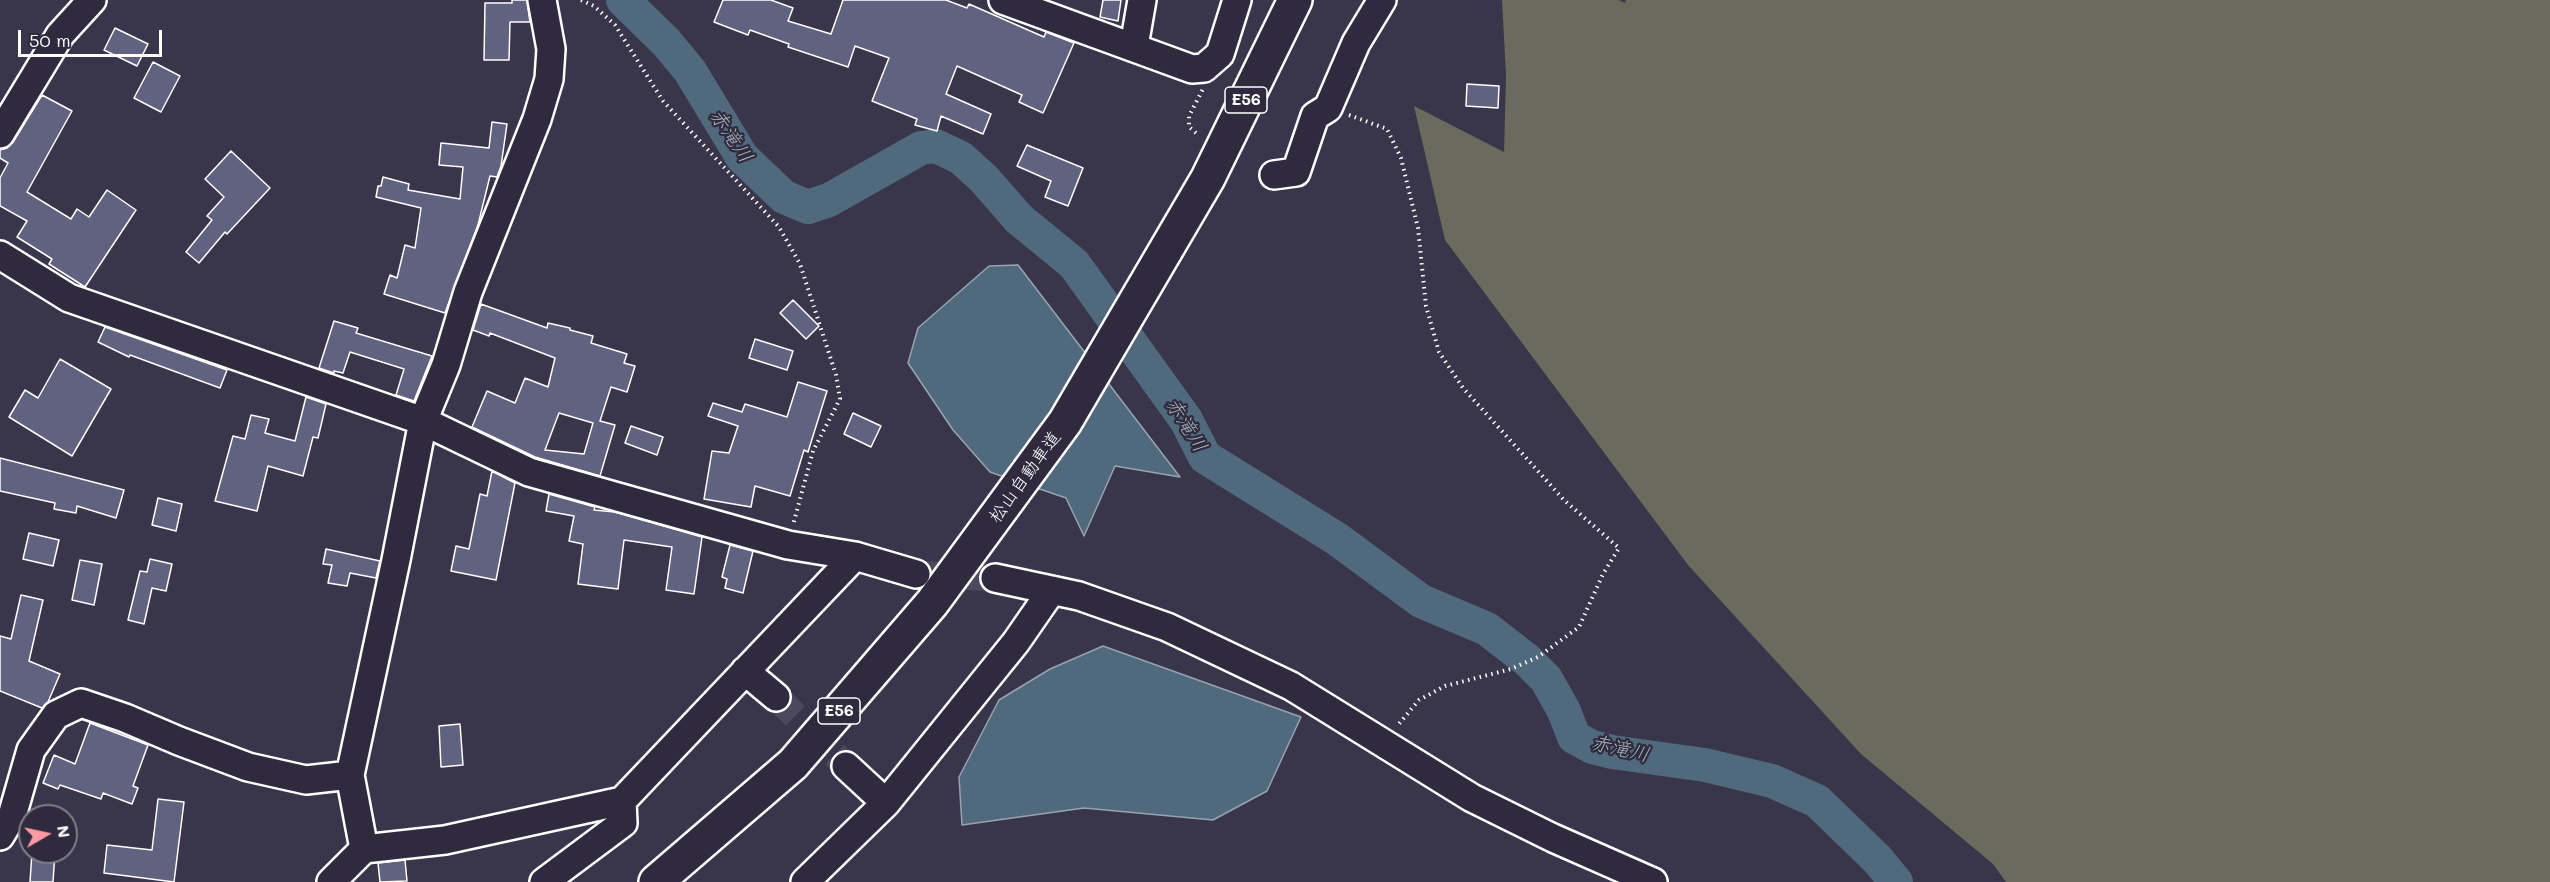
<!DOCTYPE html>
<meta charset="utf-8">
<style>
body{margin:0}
#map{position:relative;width:2550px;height:882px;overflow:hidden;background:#39354a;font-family:Mali,sans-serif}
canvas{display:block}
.north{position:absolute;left:18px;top:804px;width:60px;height:60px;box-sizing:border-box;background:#2f2a3d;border:2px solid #827f8b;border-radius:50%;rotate:81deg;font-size:16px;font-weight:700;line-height:24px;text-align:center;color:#fff}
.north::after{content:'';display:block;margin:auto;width:21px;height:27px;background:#ff9aa2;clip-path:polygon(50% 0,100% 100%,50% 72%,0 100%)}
.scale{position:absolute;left:18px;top:30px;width:144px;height:27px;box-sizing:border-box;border:3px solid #fff;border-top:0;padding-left:8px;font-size:18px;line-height:21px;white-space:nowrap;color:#fff;-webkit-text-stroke:4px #2f2a3d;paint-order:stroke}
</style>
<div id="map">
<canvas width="2550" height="882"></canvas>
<div class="north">N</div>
<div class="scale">50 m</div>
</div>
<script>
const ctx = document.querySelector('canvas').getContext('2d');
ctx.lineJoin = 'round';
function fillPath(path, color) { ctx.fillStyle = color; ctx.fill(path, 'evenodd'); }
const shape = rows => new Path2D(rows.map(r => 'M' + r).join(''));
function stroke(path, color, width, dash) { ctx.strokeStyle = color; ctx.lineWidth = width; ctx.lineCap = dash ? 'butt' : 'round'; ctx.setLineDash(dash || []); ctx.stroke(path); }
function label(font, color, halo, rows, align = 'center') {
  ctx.font = font + ' Mali,"Klee One",sans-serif'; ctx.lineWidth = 4.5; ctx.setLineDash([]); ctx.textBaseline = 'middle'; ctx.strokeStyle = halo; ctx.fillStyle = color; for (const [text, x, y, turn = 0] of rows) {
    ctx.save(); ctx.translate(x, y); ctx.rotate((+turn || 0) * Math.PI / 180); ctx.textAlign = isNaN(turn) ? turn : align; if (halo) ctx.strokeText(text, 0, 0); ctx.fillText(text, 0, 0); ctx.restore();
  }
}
const green = shape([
 [1502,0,1619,0,1625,3,1626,0,2550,0,2550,882,2006,882,1993,864,1861,754,1688,565,1445,240,1414,106,1504,152,1506,76]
]);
const water = shape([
 [1018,265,1180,477,1115,466,1084,536,1066,498,990,472,953,430,908,363,918,328,989,266,1018,265],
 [1103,646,1301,717,1267,791,1213,820,1084,808,962,825,959,777,999,700,1050,669,1103,646]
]);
const river = shape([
 [623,0,666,42,690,71,742,157,784,197,808,207,829,200,921,148,936,146,961,158,984,179,1019,219,1074,264,1186,420,1205,457,1337,539,1421,601,1487,629,1527,660,1546,679,1564,711,1574,737,1592,747,1612,752,1705,765,1772,781,1817,801,1877,859,1896,882]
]);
const building = shape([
 [512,0,527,0,530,22,510,22,509,60,484,60,485,3,512,3,512,0],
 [723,0,771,0,793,8,788,21,831,34,843,0,946,0,967,8,969,4,1044,37,1046,32,1074,43,1043,113,1019,102,1022,95,957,66,946,94,991,114,983,134,941,116,937,131,915,125,917,119,872,101,889,58,855,46,848,67,788,47,789,44,750,30,748,35,714,22,723,0],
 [1103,0,1121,0,1118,21,1100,17,1103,0],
 [115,28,148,44,137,66,104,50,115,28],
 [153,62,180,76,161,112,134,98,153,62],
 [1467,84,1499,86,1498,108,1466,106,1467,84],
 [42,95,72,111,27,192,71,219,77,209,89,217,107,190,136,210,85,287,49,264,52,259,17,237,27,221,0,206,0,178,8,163,0,158,0,150,7,148,13,142,42,95],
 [492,122,507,124,501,166,497,177,490,176,478,225,445,313,384,294,390,275,397,278,405,245,415,248,421,208,376,197,378,186,381,186,383,177,409,184,408,190,460,199,463,167,439,165,441,143,489,148,492,122],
 [1027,145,1083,168,1068,206,1045,197,1051,181,1017,166,1027,145],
 [231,151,270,188,227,234,225,232,199,263,186,252,212,220,207,216,224,197,205,179,231,151],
 [793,300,819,326,806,339,780,313,793,300],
 [481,304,547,328,548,323,570,328,570,330,593,336,591,343,627,354,624,363,635,366,627,392,611,387,600,421,615,425,600,476,535,457,472,427,487,391,515,403,525,378,548,387,555,358,490,333,489,336,473,330,481,304],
 [559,413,593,423,584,454,545,450,559,413],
 [334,321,358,328,356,333,432,356,414,401,396,395,404,369,350,352,343,373,334,371,334,373,319,368,334,321],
 [105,327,227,370,220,388,130,355,129,357,98,342,105,327],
 [755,339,793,351,787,370,749,358,755,339],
 [60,359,111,389,72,456,9,417,25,390,38,398,60,359],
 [798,382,827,391,808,452,804,450,790,496,755,486,751,507,704,499,712,451,729,453,738,426,708,416,713,403,742,412,745,404,787,417,798,382],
 [306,397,326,404,318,438,313,437,303,476,268,466,257,511,215,501,233,436,245,439,251,415,269,419,265,433,295,441,306,397],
 [853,413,881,426,871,447,844,434,853,413],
 [631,426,663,437,657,455,625,443,631,426],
 [0,458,124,490,116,518,77,506,76,513,54,509,55,503,0,491,0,458],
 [492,471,515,483,496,580,451,571,456,546,469,549,480,494,487,496,492,471],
 [549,494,595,507,594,510,615,512,702,537,694,594,666,590,672,547,624,540,618,589,578,584,583,544,569,541,574,516,546,511,549,494],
 [158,498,182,504,176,531,152,525,158,498],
 [29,533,59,540,53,566,23,559,29,533],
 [730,545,753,551,743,593,725,588,727,579,722,577,730,545],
 [326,549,380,561,376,578,350,573,347,586,328,583,332,565,323,564,326,549],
 [150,559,172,564,166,591,152,588,144,624,128,620,140,571,147,572,150,559],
 [80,560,102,564,94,605,72,600,80,560],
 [21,595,43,600,29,661,60,674,48,702,42,708,0,691,0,636,11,639,21,595],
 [90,723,148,745,133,786,138,788,132,804,103,793,101,799,60,785,58,789,43,783,54,755,75,764,90,723],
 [460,724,463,765,441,767,439,726,460,724],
 [158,799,184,802,174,882,104,873,107,845,152,850,158,799],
 [32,852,55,852,53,882,30,882,32,852],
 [405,860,407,881,380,882,378,863,405,860]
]);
const minorTunnel = shape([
 [916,574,995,578],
 [776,697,846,766]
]);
const path = shape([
 [581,0,594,6,615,25,663,101,779,227,800,264,836,375,840,399,813,451,793,525],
 [1349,115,1387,129,1401,158,1418,228,1426,306,1439,352,1463,388,1564,500,1619,548,1603,574,1579,627,1538,657,1511,669,1445,686,1419,700,1398,725],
 [1196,133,1189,127,1189,116,1203,89]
]);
const minor = shape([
 [1003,0,1192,69,1204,68,1220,54,1237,0],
 [1134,46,1142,0],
 [0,134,60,35,92,0],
 [1274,175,1296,172,1315,116,1328,108,1356,43,1382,0],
 [0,255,69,298,423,421,529,472,788,545,855,556,916,574],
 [995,578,1079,596,1167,627,1291,686,1472,798,1553,838,1653,882],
 [745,671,776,697],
 [846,766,886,803,1016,642,1052,590],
 [0,836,12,816,31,750,56,715,81,703,125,718,179,741,248,767,306,780,350,775],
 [364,849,445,840,622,801,855,556],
 [331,882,364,849,350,775,396,560,423,421,446,365,468,292,537,119,549,79,551,49,542,0],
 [544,882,623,823,622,801],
 [805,882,886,803]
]);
const highway = shape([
 [656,882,793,764,932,603,1065,422,1208,178,1295,0]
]);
const shields = [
 [1246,100,42],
 [839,711,42]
];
const shieldNames = [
 ["E56",1246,100],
 ["E56",839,711]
];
const streetNames = [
 ["松山自動車道",1025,477,-54]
];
const waterNames = [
 ["赤滝川",731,136,56],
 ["赤滝川",1186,425,58],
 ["赤滝川",1620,749,13]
];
fillPath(green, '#6a6b5d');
fillPath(water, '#51697c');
stroke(water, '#97a5b0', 1.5);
stroke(river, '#51697c', 34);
fillPath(building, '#616280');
stroke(building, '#fff', 1.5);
stroke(minorTunnel, '#4d495c', 27, [27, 14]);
stroke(minor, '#fff', 32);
stroke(highway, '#fff', 38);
stroke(path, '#fff', 4, [1.5, 4.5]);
stroke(minor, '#2f2a3d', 27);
stroke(highway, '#2f2a3d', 33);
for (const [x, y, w] of shields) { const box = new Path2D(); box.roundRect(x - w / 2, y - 13, w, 26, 4.5); ctx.fillStyle = '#2f2a3d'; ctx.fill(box); stroke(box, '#fff', 1.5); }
label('bold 16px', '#fff', null, shieldNames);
label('18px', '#fff', '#2f2a3d', streetNames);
label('italic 20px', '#a8b4be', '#2f2a3d', waterNames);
</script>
